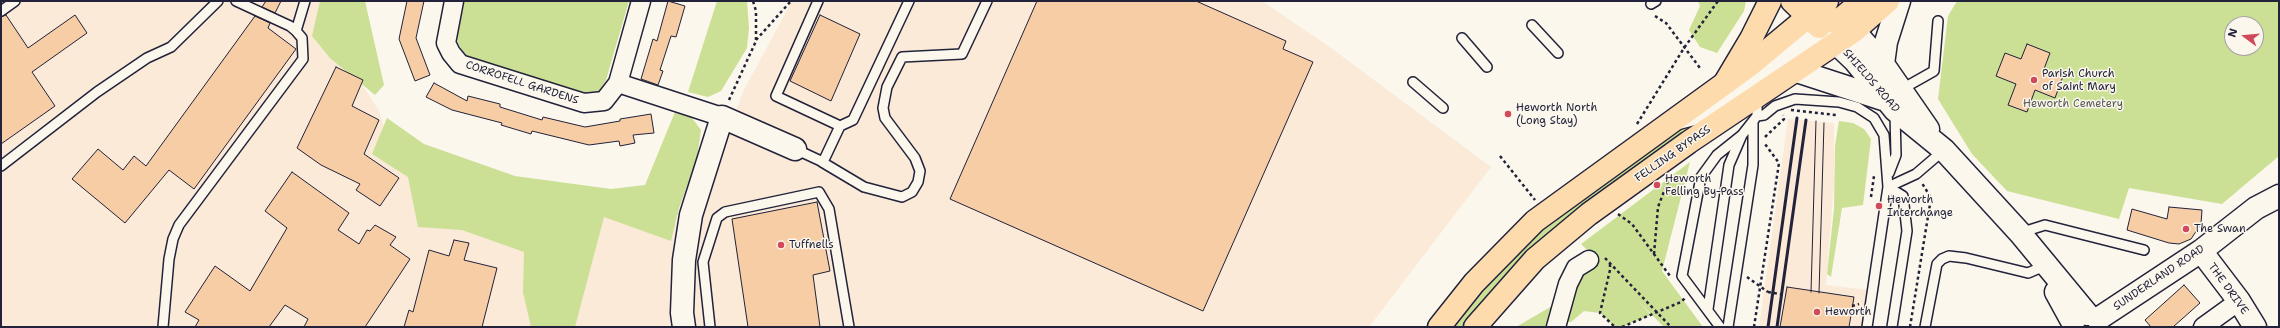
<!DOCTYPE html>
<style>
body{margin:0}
#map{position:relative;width:2280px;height:328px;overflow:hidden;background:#fbf7ec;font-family:"Shantell Sans",sans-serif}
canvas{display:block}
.frame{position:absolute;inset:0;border:2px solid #22223b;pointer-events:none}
.north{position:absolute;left:2224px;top:16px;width:40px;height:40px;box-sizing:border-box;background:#fbf7ec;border:1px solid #a4a2a5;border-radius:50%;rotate:286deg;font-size:11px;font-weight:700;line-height:16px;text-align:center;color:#22223b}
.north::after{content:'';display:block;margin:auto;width:14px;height:18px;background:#d1495b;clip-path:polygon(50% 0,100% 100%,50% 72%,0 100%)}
</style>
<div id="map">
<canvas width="2280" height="328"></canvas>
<div class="frame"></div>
<div class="north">N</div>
</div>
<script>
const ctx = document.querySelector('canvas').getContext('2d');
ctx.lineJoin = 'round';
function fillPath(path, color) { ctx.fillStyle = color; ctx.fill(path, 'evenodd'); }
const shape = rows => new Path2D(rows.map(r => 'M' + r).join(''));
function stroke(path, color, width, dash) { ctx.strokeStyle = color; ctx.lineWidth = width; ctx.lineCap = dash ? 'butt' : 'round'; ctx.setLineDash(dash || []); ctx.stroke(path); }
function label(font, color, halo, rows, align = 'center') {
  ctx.font = font + ' "Shantell Sans",sans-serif'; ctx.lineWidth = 3; ctx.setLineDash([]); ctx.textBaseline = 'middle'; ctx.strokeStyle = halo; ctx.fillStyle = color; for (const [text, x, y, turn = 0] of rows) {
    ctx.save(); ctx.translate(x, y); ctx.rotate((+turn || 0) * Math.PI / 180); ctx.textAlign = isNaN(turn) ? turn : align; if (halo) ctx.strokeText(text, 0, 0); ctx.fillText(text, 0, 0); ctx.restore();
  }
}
const built = shape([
 [1,1,327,1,323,23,379,111,391,149,700,229,706,191,744,90,792,1,1262,1,1331,48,1491,167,1369,327,1,327],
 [1788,119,1834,123,1834,182,1826,285,1878,291,1872,327,1759,327]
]);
const green = shape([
 [320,1,365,1,384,85,375,95,330,58,312,36],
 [461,1,629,1,606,80,599,91,590,94,479,62,466,56,458,43,455,26],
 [717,1,747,1,749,28,747,48,721,91,708,97,688,92],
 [1698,1,1746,1,1744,11,1717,53,1700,47,1689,30,1700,6],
 [1957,1,2279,1,2279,156,2222,204,2129,188,2119,219,2007,191,1972,154,1938,99,1948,16],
 [2232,24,2256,24,2256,48,2232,48],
 [677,107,692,118,701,130,697,158,679,208,671,241,604,217,575,327,531,327,523,292,524,252,462,230,418,227,408,177,372,154,387,118,424,144,515,176,611,189,645,185],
 [1702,109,1707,114,1533,247,1465,327,1453,327,1476,295,1530,236],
 [1839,121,1853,123,1864,129,1871,139,1863,205,1842,208,1831,277,1827,274,1834,209,1835,146],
 [1690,162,1662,271,1703,327,1664,327,1636,299,1651,315,1622,327,1615,327,1600,313,1584,311,1571,322,1564,321,1578,279,1594,265,1599,262,1581,244],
 [1552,306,1546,327,1516,327]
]);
const building = shape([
 [266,1,281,1,275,13,262,7,266,1],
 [407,1,424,1,416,38,430,75,415,81,399,39,407,1],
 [668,1,685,6,676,37,671,36,660,70,663,71,658,85,641,79,653,39,657,41,668,1],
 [1037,1,1196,1,1286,41,1283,49,1313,62,1203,311,950,199,1037,1],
 [6,15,28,48,75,15,87,33,32,72,55,106,1,144,1,17,6,15],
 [820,15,860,34,831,101,790,81,820,15],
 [255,16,270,23,268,28,296,49,194,189,169,170,125,223,72,179,98,149,123,170,134,156,146,166,255,16],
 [2027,44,2050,53,2044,69,2063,76,2055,98,2035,90,2027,112,2008,105,2016,84,1996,76,2005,53,2021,59,2027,44],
 [336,67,363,80,352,106,379,120,364,154,399,178,380,206,356,190,360,184,321,165,297,148,336,67],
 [434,83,467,101,468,96,500,104,500,107,542,120,543,117,585,127,620,121,620,119,651,114,654,133,633,135,635,143,620,146,619,141,589,145,532,131,531,134,501,125,502,123,452,110,426,97,434,83],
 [292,172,349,213,338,230,359,244,367,230,370,231,375,225,396,237,390,245,410,259,365,327,304,327,308,319,285,305,269,327,195,327,199,320,185,312,215,266,250,291,287,228,265,211,292,172],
 [817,202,830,271,813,275,820,327,748,327,732,219,817,202],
 [2169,207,2202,210,2201,224,2191,239,2179,244,2169,243,2127,230,2132,209,2167,219,2169,207],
 [454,240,469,243,464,260,497,268,482,327,404,327,409,310,413,312,429,250,449,256,454,240],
 [2184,285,2200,303,2173,327,2151,327,2145,320,2184,285],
 [1787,287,1854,297,1849,327,1780,327,1787,287]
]);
const path = shape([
 [1655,16,1666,23,1700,68],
 [756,40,791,1],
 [729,100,756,41,756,11,753,1],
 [1637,124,1684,48,1718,1],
 [1765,137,1784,119,1783,115],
 [1500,156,1535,200],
 [1871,197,1874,176],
 [1618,214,1632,224,1670,276],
 [1654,254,1658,207,1668,181],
 [1605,258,1671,327],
 [1610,264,1610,270,1600,313,1615,327],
 [1747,277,1768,292],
 [1852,306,1859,304],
 [1622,327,1681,302,1685,298],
 [1754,327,1779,163,1765,144],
 [1910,327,1931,198,1922,183]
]);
const lane = shape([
 [1651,4,1656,1],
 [1,11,15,1],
 [1532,25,1558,53],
 [296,31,305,1],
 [1462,38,1487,67],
 [1413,82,1443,108],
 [1902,89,1934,71,1938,21],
 [1757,116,1764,115,1775,106,1795,99,1839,102,1857,107,1874,118,1884,135,1888,187,1867,327],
 [840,126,853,120,909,1],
 [795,149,823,162,840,126,776,96,818,1],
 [822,162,864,187,902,197,912,192,918,182,920,171,915,158,885,118,883,108,887,87,902,57,962,54,987,1],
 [1,166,97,92,147,58,171,47,218,1],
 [1889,173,1896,155,1895,113],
 [1888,187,1903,196,1907,231,1892,327],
 [1888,187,1916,174,1944,150],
 [2020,233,2045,225,2144,250],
 [1708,309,1729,165,1742,135,1757,116,1757,97],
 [163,327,169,259,173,239,179,225,303,59,302,38,296,31,290,26,236,1],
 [710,327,703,262,717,218,725,212,819,192,829,209,849,327],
 [1720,327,1682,276,1701,177,1717,155,1742,135],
 [1728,327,1753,165,1753,123],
 [1925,327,1937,264,1942,259,1949,256,1966,258,2028,273,2042,267]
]);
const street = shape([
 [454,1,446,43,451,53,460,64,584,103,604,101,618,83,641,1],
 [618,83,722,117],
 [1556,327,1568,284,1576,268,1589,260],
 [2203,327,2239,301]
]);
const secondary = shape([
 [1836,43,1855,61,1895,110,1944,150,2020,233,2087,314],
 [1883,64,1886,42,1899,1],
 [1797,71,1886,100],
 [1678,118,1709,110,1804,45,1830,30,1846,28,1854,31,1883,64,1928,129],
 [2201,251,2239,301,2255,327],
 [2056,292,2073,323],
 [2098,319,2201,251,2256,208,2279,196],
 [684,327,682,313,684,260,691,215,722,117,795,149]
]);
const primary = shape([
 [1792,1,1819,27],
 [1808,17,1822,22,1833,21,1843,17,1862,1],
 [1726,81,1751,39,1770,1]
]);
const highway = shape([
 [1439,327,1474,283,1535,221,1750,65,1827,1],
 [1475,327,1535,259,1589,214,1689,142,1854,31,1888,1]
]);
const tram = shape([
 [1811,292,1816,121],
 [1819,293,1824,123]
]);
const rail = shape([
 [1768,327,1797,118],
 [1777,327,1806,120]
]);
const pathBridge = shape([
 [1791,110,1836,115],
 [1768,292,1786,295]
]);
const markers = [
 [2034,80,4,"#d1495b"],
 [1508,114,4,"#d1495b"],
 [1657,185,4,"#d1495b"],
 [1879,206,4,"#d1495b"],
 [2186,229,4,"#d1495b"],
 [781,245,4,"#d1495b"],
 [1817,312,4,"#d1495b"]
];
const poiNames = [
 ["Parish Church",2042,74],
 ["of Saint Mary",2042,87],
 ["Heworth North",1516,108],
 ["(Long Stay)",1516,121],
 ["Heworth",1665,179],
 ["Felling By-Pass",1665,192],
 ["Heworth",1887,200],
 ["Interchange",1887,213],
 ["The Swan",2194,229],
 ["Tuffnells",789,245],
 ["Heworth",1825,312]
];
const streetNames = [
 ["SHIELDS ROAD",1871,81,49],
 ["CORROFELL GARDENS",522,83,18],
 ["FELLING BYPASS",1673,154,-35],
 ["SUNDERLAND ROAD",2159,278,-34],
 ["THE DRIVE",2228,289,54]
];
const parkNames = [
 ["Heworth Cemetery",2073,104]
];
fillPath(built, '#faead7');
fillPath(green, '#cbe095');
fillPath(building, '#f7cda6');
stroke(building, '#22223b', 1);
stroke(lane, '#22223b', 12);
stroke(street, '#22223b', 21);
stroke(secondary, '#22223b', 25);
stroke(primary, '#22223b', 25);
stroke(highway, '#22223b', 25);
stroke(path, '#22223b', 2.5, [3, 3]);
stroke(lane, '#fbf7ec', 9);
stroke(street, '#fbf7ec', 18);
stroke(secondary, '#fbf7ec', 22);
stroke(primary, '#fedbac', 22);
stroke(highway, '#fedbac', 22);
stroke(tram, '#22223b', 1);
stroke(rail, '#22223b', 3);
stroke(pathBridge, '#22223b', 2.5, [3, 3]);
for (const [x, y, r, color] of markers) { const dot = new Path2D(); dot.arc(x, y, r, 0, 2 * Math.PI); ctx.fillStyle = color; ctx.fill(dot); stroke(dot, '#fbf7ec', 1.5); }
label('11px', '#22223b', '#fbf7ec', poiNames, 'left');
label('11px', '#22223b', '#fbf7ec', streetNames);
label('11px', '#555b56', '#fbf7ec', parkNames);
</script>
